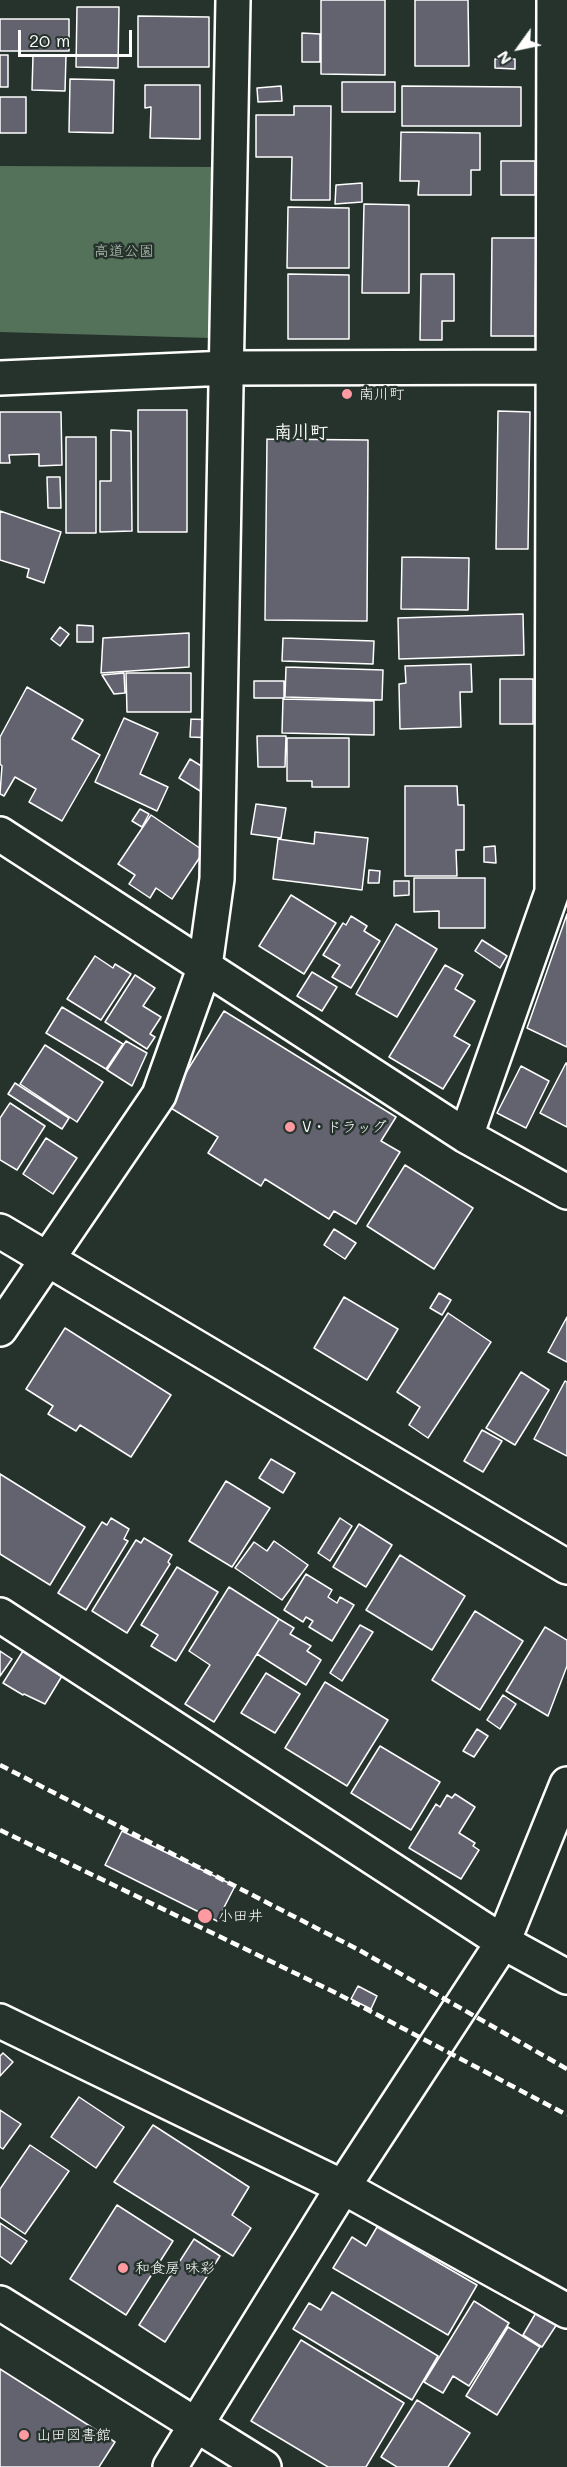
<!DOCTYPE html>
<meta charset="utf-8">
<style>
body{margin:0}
#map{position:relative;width:567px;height:2467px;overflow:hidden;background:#26332d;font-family:Mali,sans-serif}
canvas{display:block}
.north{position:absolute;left:489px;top:18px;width:60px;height:60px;-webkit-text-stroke:4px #26332d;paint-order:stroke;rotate:237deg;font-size:16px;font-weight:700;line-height:24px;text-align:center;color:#fff}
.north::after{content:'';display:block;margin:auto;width:21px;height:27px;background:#fff;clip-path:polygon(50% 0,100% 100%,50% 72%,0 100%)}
.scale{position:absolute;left:18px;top:30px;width:114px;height:27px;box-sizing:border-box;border:3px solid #fff;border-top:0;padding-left:8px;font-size:18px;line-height:21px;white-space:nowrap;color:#fff;-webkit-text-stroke:4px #26332d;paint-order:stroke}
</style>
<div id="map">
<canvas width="567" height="2467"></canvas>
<div class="north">N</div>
<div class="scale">20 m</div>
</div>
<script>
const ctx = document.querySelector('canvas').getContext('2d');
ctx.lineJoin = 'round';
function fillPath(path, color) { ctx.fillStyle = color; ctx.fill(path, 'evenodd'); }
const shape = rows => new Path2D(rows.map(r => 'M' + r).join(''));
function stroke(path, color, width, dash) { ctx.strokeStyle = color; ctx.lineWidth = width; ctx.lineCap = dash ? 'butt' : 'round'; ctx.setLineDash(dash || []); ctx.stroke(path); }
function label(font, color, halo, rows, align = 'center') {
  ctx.font = font + ' Mali,"Klee One",sans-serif'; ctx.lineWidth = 5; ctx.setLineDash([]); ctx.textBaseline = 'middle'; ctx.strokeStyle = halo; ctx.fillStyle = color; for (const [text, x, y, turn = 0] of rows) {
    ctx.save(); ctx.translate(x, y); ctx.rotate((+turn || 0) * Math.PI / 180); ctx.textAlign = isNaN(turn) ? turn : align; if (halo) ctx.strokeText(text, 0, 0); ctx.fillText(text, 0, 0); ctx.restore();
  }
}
const green = shape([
 [0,166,212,167,210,338,0,332]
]);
const building = shape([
 [321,0,385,0,385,75,321,74,321,0],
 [415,0,468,0,469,66,415,66,415,0],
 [77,7,119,7,118,68,76,67,77,7],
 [138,16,209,17,209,67,138,67,138,16],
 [0,19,69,19,69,51,0,51,0,19],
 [302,33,320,34,320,62,302,62,302,33],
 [0,55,8,55,8,87,0,87,0,55],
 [33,56,66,56,65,91,32,90,33,56],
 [495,59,515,59,515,69,495,68,495,59],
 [70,79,114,80,113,133,69,132,70,79],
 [342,82,395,82,395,112,342,112,342,82],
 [145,85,200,85,200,139,150,138,151,107,145,108,145,85],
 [281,86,282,101,258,102,257,88,281,86],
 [402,86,521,87,521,126,402,126,402,86],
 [0,97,26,97,26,133,0,133,0,97],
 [294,106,331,106,330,200,291,200,292,157,256,157,256,115,294,115,294,106],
 [401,132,480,133,480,170,471,170,471,195,418,195,419,181,400,181,401,132],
 [501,161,535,161,535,195,501,195,501,161],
 [362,183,362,202,335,204,336,185,362,183],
 [364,204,409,205,409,293,362,293,364,204],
 [288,207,349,208,349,268,287,268,288,207],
 [492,238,536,238,535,336,491,336,492,238],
 [288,274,349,275,349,339,288,339,288,274],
 [421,274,454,274,454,321,442,321,442,340,420,340,421,274],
 [138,410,187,410,187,532,138,532,138,410],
 [498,411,530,412,528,549,496,549,498,411],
 [0,412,61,412,62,465,39,466,39,454,9,455,10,463,0,463,0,412],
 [111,430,131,431,132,531,100,532,100,481,111,481,111,430],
 [66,437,96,437,96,533,66,533,66,437],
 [267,439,368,440,367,621,265,620,267,439],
 [47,477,60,477,61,508,48,508,47,477],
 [0,511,61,532,44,583,27,577,29,569,0,560,0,511],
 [402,557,469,558,468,610,401,609,402,557],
 [523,614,524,655,399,659,398,618,523,614],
 [77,625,93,626,93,642,77,642,77,625],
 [60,627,69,634,60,646,51,639,60,627],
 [189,633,189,667,101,673,103,638,189,633],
 [283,638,374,641,373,664,282,661,283,638],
 [471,664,472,692,460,692,461,727,400,729,399,684,406,683,405,666,471,664],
 [286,667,383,670,382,700,285,697,286,667],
 [124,673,125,693,114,694,102,675,124,673],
 [126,673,191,673,191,712,127,712,126,673],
 [500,679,533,679,533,724,500,724,500,679],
 [254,681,284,681,284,698,254,698,254,681],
 [27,687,83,720,72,739,100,755,62,821,29,802,36,789,15,777,4,796,0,794,2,766,0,764,0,737,27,687],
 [283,699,374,701,374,735,282,733,283,699],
 [124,718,158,733,140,774,168,787,157,811,95,782,124,718],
 [191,719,214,720,214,738,190,737,191,719],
 [257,736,286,736,285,767,258,767,257,736],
 [287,738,349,738,349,787,312,787,312,781,287,781,287,738],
 [190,759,216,775,205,794,179,778,190,759],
 [405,786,457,786,458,805,464,805,464,850,456,850,457,876,405,876,405,786],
 [256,804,286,808,281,838,251,834,256,804],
 [140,809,149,814,142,827,132,821,140,809],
 [151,815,204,851,172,899,156,888,150,898,129,884,135,875,118,864,151,815],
 [315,832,368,838,362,890,273,879,278,839,314,844,315,832],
 [495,846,496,863,484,862,484,847,495,846],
 [369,870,380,871,379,883,368,883,369,870],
 [414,878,485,878,485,928,439,928,439,911,414,912,414,878],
 [394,881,409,881,409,895,394,896,394,881],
 [291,895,336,923,304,974,259,946,291,895],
 [567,914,567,1047,527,1028,567,914],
 [351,916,367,926,364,931,380,941,351,988,332,977,340,965,323,955,343,923,346,925,351,916],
 [396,924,437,949,397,1017,356,994,396,924],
 [482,940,507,956,500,968,475,951,482,940],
 [95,956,113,968,115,964,131,974,101,1020,67,999,95,956],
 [445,965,463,975,455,989,475,1001,454,1036,470,1045,443,1089,389,1057,445,965],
 [312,972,337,987,322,1011,297,996,312,972],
 [135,975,155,988,143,1006,161,1017,150,1034,155,1037,147,1049,105,1022,135,975],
 [62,1007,123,1044,106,1069,46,1033,62,1007],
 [224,1011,396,1117,381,1141,400,1152,356,1224,334,1211,329,1219,265,1179,261,1186,208,1153,218,1137,166,1105,224,1011],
 [126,1041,147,1053,132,1086,107,1070,126,1041],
 [45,1045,103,1082,77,1122,20,1084,45,1045],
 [566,1063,567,1063,567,1127,540,1113,566,1063],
 [521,1066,549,1081,526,1128,497,1113,521,1066],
 [15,1083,69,1118,62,1129,8,1094,15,1083],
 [10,1103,45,1126,17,1170,0,1160,0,1118,10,1103],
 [46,1138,77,1158,53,1194,23,1174,46,1138],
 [405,1165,473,1208,434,1269,367,1226,405,1165],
 [334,1229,356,1243,345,1259,324,1245,334,1229],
 [439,1293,451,1300,442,1315,430,1308,439,1293],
 [344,1297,398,1329,367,1380,314,1348,344,1297],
 [448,1313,491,1342,428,1438,409,1425,420,1407,397,1392,448,1313],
 [567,1317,567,1362,548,1352,567,1317],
 [65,1328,171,1395,131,1457,80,1425,76,1431,48,1414,53,1406,26,1389,65,1328],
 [521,1372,549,1390,515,1445,486,1428,521,1372],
 [565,1381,567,1382,567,1456,534,1439,565,1381],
 [482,1430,502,1441,483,1472,464,1461,482,1430],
 [271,1459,295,1473,283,1493,259,1478,271,1459],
 [0,1474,85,1527,50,1585,0,1554,0,1474],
 [226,1481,270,1508,232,1567,189,1541,226,1481],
 [111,1518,129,1529,124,1539,128,1541,86,1610,58,1593,102,1522,107,1525,111,1518],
 [340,1518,352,1526,330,1561,318,1553,340,1518],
 [359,1524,392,1545,366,1587,333,1567,359,1524],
 [144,1538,172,1555,168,1562,170,1564,127,1633,92,1611,136,1540,141,1543,144,1538],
 [274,1541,308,1565,282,1600,235,1568,254,1542,267,1551,274,1541],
 [400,1555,465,1596,432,1650,366,1610,400,1555],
 [177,1567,218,1592,176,1661,151,1646,158,1635,141,1625,177,1567],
 [306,1574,332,1590,328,1597,337,1603,340,1597,354,1605,332,1641,309,1627,313,1621,306,1617,303,1622,284,1610,306,1574],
 [229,1587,279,1619,214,1722,185,1704,210,1665,189,1651,229,1587],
 [475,1611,523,1641,480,1710,432,1680,475,1611],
 [279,1619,294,1628,290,1634,311,1646,307,1651,321,1660,306,1685,257,1654,279,1619],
 [360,1625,373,1632,342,1681,330,1673,360,1625],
 [545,1627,567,1640,567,1666,548,1716,506,1691,545,1627],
 [0,1651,12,1659,0,1676,0,1651],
 [23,1651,62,1676,45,1704,24,1694,23,1695,3,1683,23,1651],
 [266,1673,300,1694,275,1733,241,1713,266,1673],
 [325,1682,388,1720,347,1786,285,1748,325,1682],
 [503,1695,516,1704,500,1729,487,1720,503,1695],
 [477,1729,488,1736,474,1757,463,1751,477,1729],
 [380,1746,440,1782,411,1830,351,1793,380,1746],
 [455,1794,475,1807,459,1833,475,1843,473,1846,479,1850,461,1879,409,1848,436,1804,440,1807,447,1795,452,1798,455,1794],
 [122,1831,235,1886,217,1921,105,1865,122,1831],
 [358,1986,377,1996,371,2009,351,1999,358,1986],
 [3,2053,13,2062,0,2076,0,2056,3,2053],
 [79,2097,124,2127,96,2168,51,2137,79,2097],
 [0,2110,21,2124,3,2149,0,2147,0,2110],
 [153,2125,249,2187,232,2215,251,2228,233,2256,114,2182,153,2125],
 [30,2145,69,2171,25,2234,0,2217,0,2189,30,2145],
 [117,2205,173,2241,126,2315,70,2279,117,2205],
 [0,2223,27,2241,11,2264,0,2256,0,2223],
 [377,2227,477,2285,448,2335,333,2268,352,2237,366,2246,377,2227],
 [194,2239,220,2256,165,2342,139,2325,194,2239],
 [332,2292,438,2356,412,2400,293,2329,309,2303,321,2310,332,2292],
 [474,2301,509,2323,469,2386,453,2376,443,2393,424,2382,474,2301],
 [537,2311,557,2324,542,2347,523,2335,537,2311],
 [508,2327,540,2347,497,2415,466,2396,508,2327],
 [301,2340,404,2403,366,2467,328,2467,251,2421,301,2340],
 [0,2369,115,2442,99,2467,0,2467,0,2369],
 [417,2400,470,2433,448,2467,397,2467,381,2457,417,2400]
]);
const minor = shape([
 [0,378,227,368,567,367],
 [0,834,466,1136,567,1192],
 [466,1136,552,892,554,0],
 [0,1231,567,1567],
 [0,1329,159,1095,205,966,217,879,233,0],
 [0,1615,503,1942,567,1977],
 [0,2021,343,2187,567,2311],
 [0,2303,264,2467],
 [170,2467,343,2187,503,1942,567,1784]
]);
const rail = shape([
 [0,1765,359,1950,567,2069],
 [0,1830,336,1993,567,2115]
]);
const markers = [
 [347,394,6,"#ff9aa2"],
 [290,1127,6,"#ff9aa2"],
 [205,1916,8,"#ff9aa2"],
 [123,2268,6,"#ff9aa2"],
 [24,2435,6,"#ff9aa2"]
];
const parkNames = [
 ["高道公園",124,251]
];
const poiNames = [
 ["南川町",359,394],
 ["V・ドラッグ",302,1127],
 ["小田井",218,1916],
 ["和食房 味彩",135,2268],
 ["山田図書館",36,2435]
];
const quarterNames = [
 ["南川町",301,432]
];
fillPath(green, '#54725a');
fillPath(building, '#636370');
stroke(building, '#fff', 1.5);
stroke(minor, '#fff', 38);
stroke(minor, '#26332d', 33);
stroke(rail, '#fff', 4.5, [9, 4.5]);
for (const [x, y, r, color] of markers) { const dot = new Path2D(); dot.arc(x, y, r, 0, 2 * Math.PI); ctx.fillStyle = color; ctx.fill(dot); stroke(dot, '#26332d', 2); }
label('15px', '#b2c0b5', '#26332d', parkNames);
label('15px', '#fff', '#26332d', poiNames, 'left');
label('bold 18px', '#fff', '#26332d', quarterNames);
</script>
